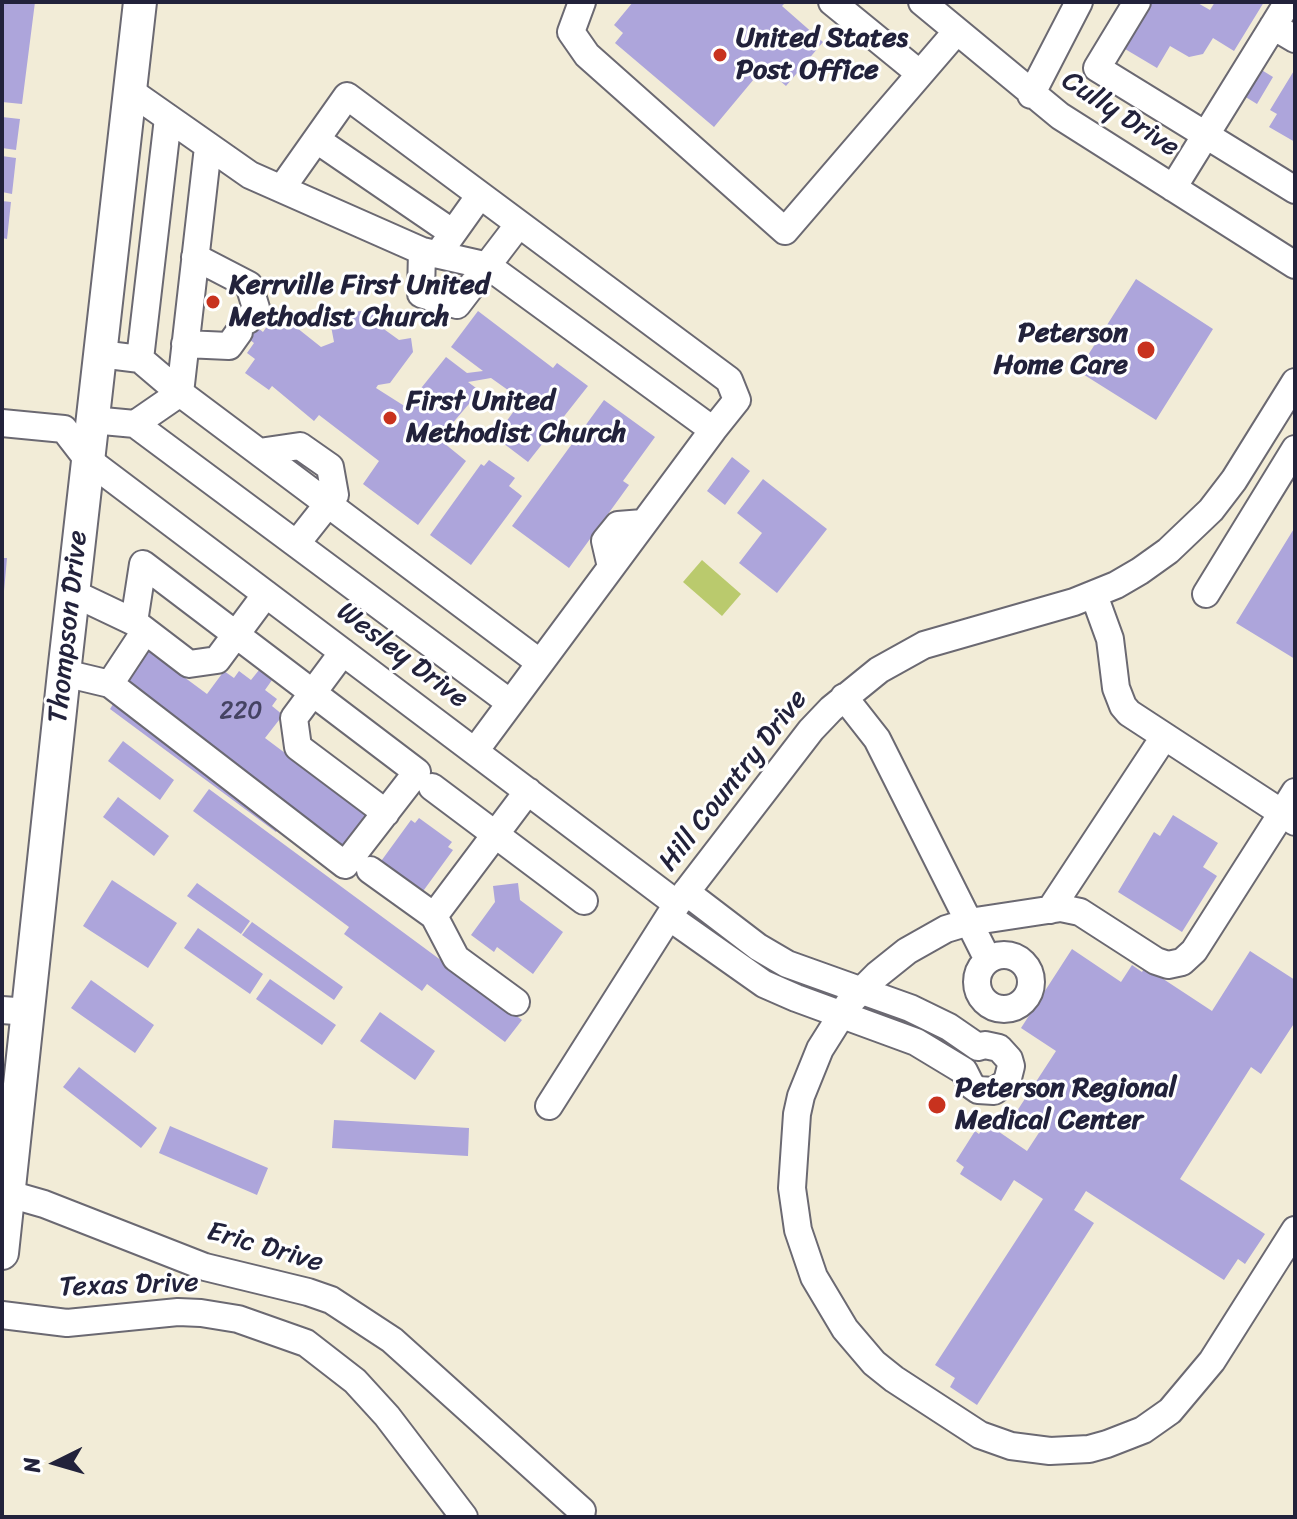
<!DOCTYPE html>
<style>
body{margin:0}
#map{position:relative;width:1297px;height:1519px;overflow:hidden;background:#f2ecd7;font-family:Sriracha,sans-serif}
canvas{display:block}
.frame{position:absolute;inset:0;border:4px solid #22223b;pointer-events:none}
.north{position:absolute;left:16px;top:1423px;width:80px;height:80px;-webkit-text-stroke:6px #fff;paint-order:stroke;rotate:265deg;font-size:22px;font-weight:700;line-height:32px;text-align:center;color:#22223b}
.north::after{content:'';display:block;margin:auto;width:28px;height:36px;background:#22223b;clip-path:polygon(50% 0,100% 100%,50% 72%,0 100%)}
</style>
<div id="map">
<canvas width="1297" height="1519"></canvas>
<div class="frame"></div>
<div class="north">N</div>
</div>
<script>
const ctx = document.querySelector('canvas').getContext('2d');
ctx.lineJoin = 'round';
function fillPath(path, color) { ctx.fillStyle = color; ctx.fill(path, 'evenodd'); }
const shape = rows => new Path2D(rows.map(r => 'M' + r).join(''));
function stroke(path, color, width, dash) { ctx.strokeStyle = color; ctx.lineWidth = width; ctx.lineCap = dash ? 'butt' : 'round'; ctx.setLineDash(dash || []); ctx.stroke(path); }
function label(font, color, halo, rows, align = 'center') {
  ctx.font = font + ' Sriracha,sans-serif'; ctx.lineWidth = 6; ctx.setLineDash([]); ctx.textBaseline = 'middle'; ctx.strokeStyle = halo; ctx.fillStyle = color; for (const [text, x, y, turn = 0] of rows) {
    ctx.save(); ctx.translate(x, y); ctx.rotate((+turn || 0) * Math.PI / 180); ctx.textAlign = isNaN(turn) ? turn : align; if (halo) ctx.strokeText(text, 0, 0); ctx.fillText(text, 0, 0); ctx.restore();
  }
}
const green = shape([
 [702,560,741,594,722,616,683,582]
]);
const building = shape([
 [2,2,35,2,22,104,2,102],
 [633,2,786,2,782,6,823,42,786,86,764,67,714,127,615,43,623,33,614,25],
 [1146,2,1196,2,1210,10,1215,2,1264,2,1234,51,1213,38,1203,54,1189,57,1170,46,1157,68,1120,46],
 [1260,69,1273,77,1257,104,1244,96],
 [1295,69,1295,142,1269,127,1277,114,1270,110],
 [2,117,20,119,16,150,2,148],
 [2,156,16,158,12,194,2,192],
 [2,201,11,202,7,239,2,238],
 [1136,279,1213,329,1156,420,1078,371],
 [370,310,380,317,381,327,399,340,411,338,413,352,390,383,378,385,376,388,406,407,446,357,467,373,483,371,451,347,478,311,553,368,557,363,588,386,528,462,495,437,522,400,491,378,468,382,480,391,439,439,466,461,418,525,363,484,379,461,319,415,314,421,272,386,269,390,245,373,255,359,247,353,254,343,230,325,239,313,263,332,277,312,321,347,334,342,331,326,343,313],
 [604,400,655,437,623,481,629,485,569,568,512,526],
 [732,457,750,471,725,505,707,491],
 [489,460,515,478,509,486,522,496,471,565,430,535,481,464,484,466],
 [763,479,827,529,777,593,739,563,762,533,737,513],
 [1295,527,1295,659,1236,623],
 [2,558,7,558,4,591,2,591],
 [142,646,207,694,224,671,234,678,239,671,251,680,259,670,272,680,265,690,277,699,272,706,283,715,265,738,369,816,343,851,116,680],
 [115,701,281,825,276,832,110,709],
 [123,741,174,780,160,800,108,761],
 [209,789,522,1020,505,1042,427,984,422,991,344,934,349,927,193,811],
 [118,797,169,836,154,856,103,817],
 [1173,815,1218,843,1203,867,1217,876,1182,932,1118,892,1154,832,1160,836],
 [419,818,452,842,448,847,453,850,421,894,379,864,411,820,415,823],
 [112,880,177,923,148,968,83,926],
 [197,883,250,921,241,934,187,896],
 [518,883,520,900,563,932,533,974,497,947,494,952,471,935,495,902,493,886],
 [252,922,343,987,334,1000,242,935],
 [198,928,263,974,250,994,184,948],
 [1072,949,1121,982,1132,965,1142,972,1145,967,1212,1011,1250,951,1295,980,1295,1022,1261,1074,1251,1067,1180,1179,1265,1234,1245,1264,1238,1259,1224,1280,1086,1191,1074,1210,1094,1223,977,1405,950,1387,955,1378,935,1365,1043,1199,1014,1180,1001,1201,960,1174,964,1167,956,1161,975,1131,979,1134,986,1123,1027,1151,1042,1128,1017,1111,1056,1051,1021,1028],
 [270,979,336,1025,322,1045,256,999],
 [91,980,154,1025,135,1053,71,1008],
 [380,1012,435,1051,415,1080,360,1041],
 [79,1067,157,1128,141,1148,63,1087],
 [334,1120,469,1128,468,1156,332,1148],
 [170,1126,268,1168,257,1195,159,1153]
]);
const minor = shape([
 [582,2,571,32,587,55,785,231,957,31],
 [832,2,919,73],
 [922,2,1060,116,1295,265],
 [1137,2,1097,68,1295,190],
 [1273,26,1295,39],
 [130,91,250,175,422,251,488,266,713,430,737,400,729,380,347,96,282,188],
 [1031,95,1079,2],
 [317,140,453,233],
 [1173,188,1288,2],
 [443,247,480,195],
 [422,251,421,294,457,305,519,224],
 [195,257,249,285,256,308,248,320],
 [185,344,229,346,239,332],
 [100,354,140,359,180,393,539,662],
 [140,359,168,118],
 [92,420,135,424,509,702],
 [2,423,64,429,88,460,677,904],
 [135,424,180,393,208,147],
 [259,452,300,446,330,467,335,495,297,543],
 [611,567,605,541,618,525,643,523],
 [73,593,134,622,189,664,217,660,266,594],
 [1206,594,1295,449],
 [1094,595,1110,639,1116,688,1123,706,1129,713,1282,813,1295,792],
 [343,652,294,718,298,747,386,813],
 [64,673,110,684,345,865,417,772,143,564,134,622],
 [110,684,145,631],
 [844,697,877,739,988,960],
 [475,751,713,430],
 [432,787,584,901],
 [1295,822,1282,813,1194,951,1182,962,1168,965,1156,961,1080,912,1061,908,969,922,946,929,907,951,877,975,849,1003,820,1049,801,1096,797,1114,792,1188,798,1230,814,1277,845,1329,874,1363,894,1379,980,1435,1011,1446,1050,1451,1089,1449,1107,1444,1143,1430,1170,1411,1212,1361,1295,1230],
 [370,870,434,916],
 [1050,910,1164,737],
 [669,917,764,984,796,998,916,1042,964,1071,971,1085,978,1090,994,1091,1007,1082,1011,1066,1009,1059,999,1048,985,1045,978,1047,949,1027,910,1008,787,964,758,947,686,892],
 '977 982a27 27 0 1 1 54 0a27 27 0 1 1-54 0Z',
 [516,1002,456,958,434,916,528,791],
 [2,1010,29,1012],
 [549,1106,677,904,811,730,831,709,879,670,924,645,1074,602,1116,585,1140,571,1168,551,1211,510,1234,480,1295,382],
 [9,1194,44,1204,205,1267,308,1292,331,1300,392,1340,582,1511],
 [2,1315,67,1323,178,1312,201,1313,238,1319,306,1343,355,1381,387,1416,464,1517]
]);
const major = shape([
 [2,1253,64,673,140,2]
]);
const markers = [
 [720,55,8,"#c8321e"],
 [213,302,8,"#c8321e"],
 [1146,350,10,"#c8321e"],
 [390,418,8,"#c8321e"],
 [937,1105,10,"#c8321e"]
];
const numberNames = [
 ["220",241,712]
];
const poiNames = [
 ["United States",736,39],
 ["Post Office",736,71],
 ["Kerrville First United",229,286],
 ["Methodist Church",229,318],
 ["Peterson",1128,334,"right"],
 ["Home Care",1128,366,"right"],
 ["First United",406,402],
 ["Methodist Church",406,434],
 ["Peterson Regional",955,1089],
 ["Medical Center",955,1121]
];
const streetNames = [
 ["Cully Drive",1120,115,33],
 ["Thompson Drive",69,627,-84],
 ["Wesley Drive",402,656,37],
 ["Hill Country Drive",734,781,-52],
 ["Eric Drive",265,1248,16],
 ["Texas Drive",129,1286,-2]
];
fillPath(green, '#baca6d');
fillPath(building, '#ada5db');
stroke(minor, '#6b6972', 30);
stroke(major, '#6b6972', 36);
stroke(minor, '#fff', 26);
stroke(major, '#fff', 32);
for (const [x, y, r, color] of markers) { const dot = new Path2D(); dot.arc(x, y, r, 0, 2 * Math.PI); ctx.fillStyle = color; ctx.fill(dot); stroke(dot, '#fff', 3); }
label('24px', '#454363', null, numberNames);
label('bold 28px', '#22223b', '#fff', poiNames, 'left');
label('28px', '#22223b', '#fff', streetNames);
</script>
